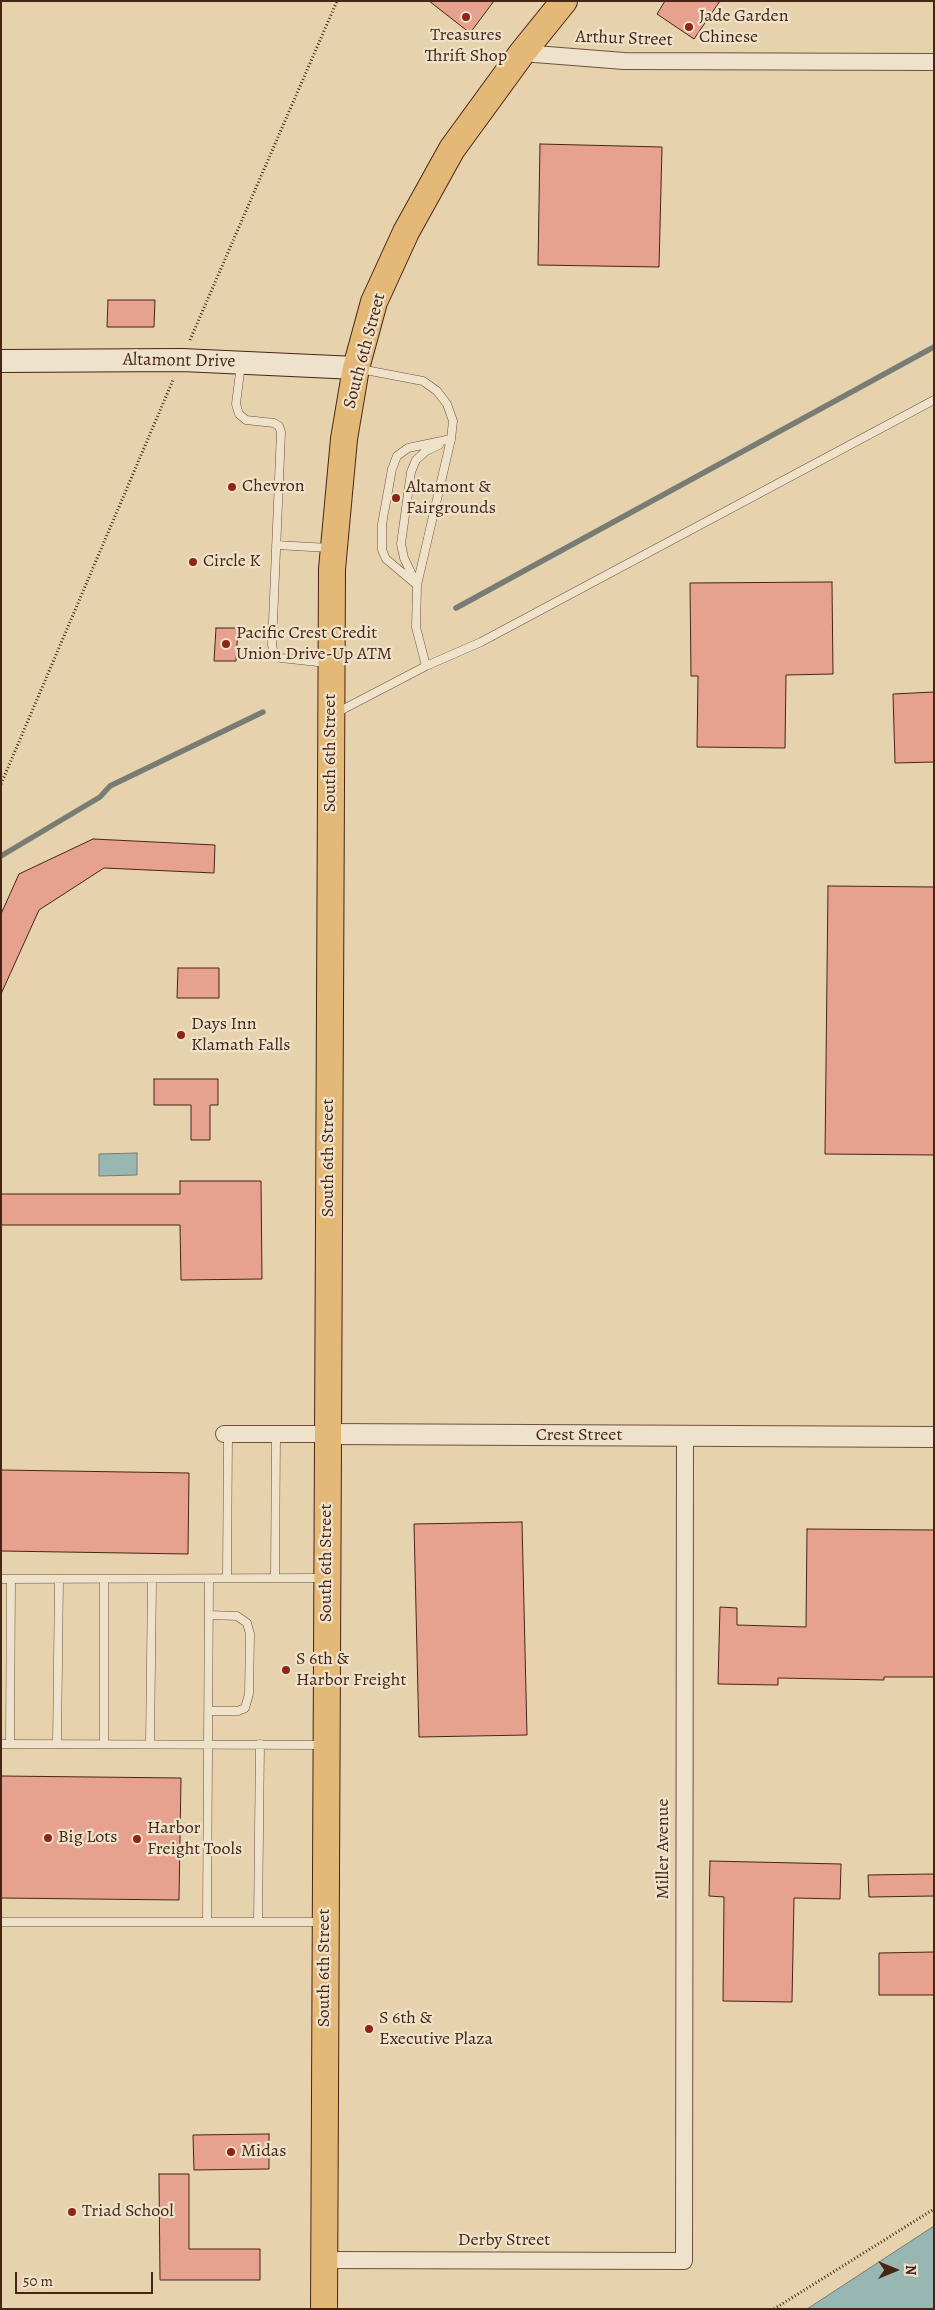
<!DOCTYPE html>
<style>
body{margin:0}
#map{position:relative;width:935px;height:2310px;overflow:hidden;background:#e7d2ae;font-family:Alegreya,serif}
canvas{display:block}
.frame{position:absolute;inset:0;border:2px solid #472516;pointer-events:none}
.north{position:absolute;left:870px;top:2245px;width:50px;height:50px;-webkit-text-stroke:4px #efe2ca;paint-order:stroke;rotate:90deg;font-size:14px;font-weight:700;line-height:20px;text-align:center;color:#472516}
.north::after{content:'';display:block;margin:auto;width:18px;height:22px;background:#472516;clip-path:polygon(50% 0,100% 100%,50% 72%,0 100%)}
.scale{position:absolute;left:15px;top:2272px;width:138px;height:22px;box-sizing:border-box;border:2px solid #472516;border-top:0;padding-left:6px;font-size:15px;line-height:18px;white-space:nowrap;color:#472516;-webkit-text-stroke:4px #efe2ca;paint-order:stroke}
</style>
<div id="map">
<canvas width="935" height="2310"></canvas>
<div class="frame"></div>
<div class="north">N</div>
<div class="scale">50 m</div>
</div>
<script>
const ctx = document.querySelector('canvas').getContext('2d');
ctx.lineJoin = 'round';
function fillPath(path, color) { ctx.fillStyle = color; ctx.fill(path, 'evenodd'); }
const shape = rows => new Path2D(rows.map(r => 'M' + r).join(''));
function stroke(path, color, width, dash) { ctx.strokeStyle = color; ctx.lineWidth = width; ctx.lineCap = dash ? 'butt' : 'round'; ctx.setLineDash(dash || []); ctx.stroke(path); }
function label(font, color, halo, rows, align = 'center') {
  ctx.font = font + ' Alegreya,serif'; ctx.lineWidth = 4.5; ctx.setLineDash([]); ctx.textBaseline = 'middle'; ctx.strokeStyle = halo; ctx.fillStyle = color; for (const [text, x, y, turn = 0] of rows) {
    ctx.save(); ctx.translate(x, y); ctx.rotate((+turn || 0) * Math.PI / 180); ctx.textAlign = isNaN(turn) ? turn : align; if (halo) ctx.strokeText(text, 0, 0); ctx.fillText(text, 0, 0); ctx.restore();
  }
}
const water = shape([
 [137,1153,137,1175,99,1176,99,1154,137,1153],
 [934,2226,934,2307,931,2309,807,2309,934,2226]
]);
const stream = shape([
 [456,608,934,347],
 [1,856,100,797,110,786,263,712]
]);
const building = shape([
 [429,1,494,1,470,33,429,1],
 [665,1,720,1,694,39,657,14,665,1],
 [540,144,662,147,659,267,538,265,540,144],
 [108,300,155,300,154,327,107,327,108,300],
 [832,582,833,674,786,675,785,748,697,747,698,676,691,676,690,583,832,582],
 [216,628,238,628,236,661,214,661,216,628],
 [934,692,934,762,895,763,893,694,934,692],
 [93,839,215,845,214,873,104,868,39,910,1,994,1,914,19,874,93,839],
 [828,886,934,887,934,1155,825,1154,828,886],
 [178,968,219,968,219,998,177,998,178,968],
 [154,1079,218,1079,218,1105,210,1105,210,1140,191,1140,191,1105,154,1105,154,1079],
 [180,1181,261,1181,262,1279,181,1280,180,1225,1,1225,1,1194,180,1194,180,1181],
 [1,1470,189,1473,188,1554,1,1551,1,1470],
 [522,1522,527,1735,419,1737,414,1524,522,1522],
 [807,1529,934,1530,934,1677,884,1677,884,1680,778,1678,778,1685,718,1684,720,1607,737,1608,737,1625,806,1627,807,1529],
 [1,1776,181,1778,179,1900,1,1898,1,1776],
 [710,1861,841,1864,840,1899,794,1898,792,2002,723,2001,724,1897,709,1896,710,1861],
 [934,1874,934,1896,869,1897,868,1875,934,1874],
 [934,1952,934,1995,879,1995,879,1953,934,1952],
 [269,2134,269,2169,194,2170,193,2135,269,2134],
 [159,2174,189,2174,189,2249,260,2249,260,2280,160,2280,159,2174]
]);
const path = shape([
 [190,340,337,1],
 [1,784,173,380],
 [774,2309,934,2209]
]);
const service = shape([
 [241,364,236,404,239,414,246,420,274,423,279,426,281,432,272,645,274,654,281,658,327,663],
 [360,369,423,381,437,391,447,404,453,421,451,439,417,585,416,627,426,666],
 [276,545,329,548],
 [415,581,404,558,401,544,411,472,416,460,426,451,439,445],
 [417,585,386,559,382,550,382,524,392,469,397,456,408,448,451,439],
 [336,713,426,666,481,642,934,400],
 [227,1578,228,1434],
 [275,1578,276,1434],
 [1,1579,324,1578],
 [209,1711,238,1711,245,1708,249,1694,250,1634,247,1623,237,1616,209,1615],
 [1,1744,322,1745],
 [10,1744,11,1579],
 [57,1744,59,1579],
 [104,1744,104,1579],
 [150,1744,152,1579],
 [1,1922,322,1922],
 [207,1922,209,1579],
 [258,1922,260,1744]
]);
const minor = shape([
 [522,53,624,61,934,62],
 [224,1434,328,1434],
 [324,2260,684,2261,685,1436]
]);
const tertiary = shape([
 [328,1434,934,1437]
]);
const secondary = shape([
 [1,361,182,360,356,368]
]);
const primary = shape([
 [324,2309,332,569,344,439,356,368,374,302,406,232,452,149,522,53,564,1]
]);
const markers = [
 [466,17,5,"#8f2418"],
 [689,27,5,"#8f2418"],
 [232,487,5,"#8f2418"],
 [396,498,5,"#8f2418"],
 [193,562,5,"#8f2418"],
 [226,644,5,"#8f2418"],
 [181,1035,5,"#8f2418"],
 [286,1670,5,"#8f2418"],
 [48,1838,5,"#8f2418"],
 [137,1839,5,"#8f2418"],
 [369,2029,5,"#8f2418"],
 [231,2152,5,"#8f2418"],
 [72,2212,5,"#8f2418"]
];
const poiNames = [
 ["Jade Garden",699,17],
 ["Chinese",699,38],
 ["Treasures",466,36,"center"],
 ["Thrift Shop",466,57,"center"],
 ["Chevron",242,487],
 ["Altamont &",406,488],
 ["Fairgrounds",406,509],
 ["Circle K",203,562],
 ["Pacific Crest Credit",236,634],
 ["Union Drive-Up ATM",236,655],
 ["Days Inn",191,1025],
 ["Klamath Falls",191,1046],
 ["S 6th &",296,1660],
 ["Harbor Freight",296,1681],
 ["Harbor",147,1829],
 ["Freight Tools",147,1850],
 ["Big Lots",58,1838],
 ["S 6th &",379,2019],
 ["Executive Plaza",379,2040],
 ["Midas",241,2152],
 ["Triad School",82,2212]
];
const streetNames = [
 ["Arthur Street",624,39,2],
 ["South 6th Street",365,351,-75],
 ["Altamont Drive",179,361,1],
 ["South 6th Street",331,753,-90],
 ["South 6th Street",329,1158,-90],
 ["Crest Street",579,1436],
 ["South 6th Street",327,1563,-90],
 ["Miller Avenue",664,1849,-90],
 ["South 6th Street",325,1968,-90],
 ["Derby Street",504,2241]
];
fillPath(water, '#98b6b2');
stroke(water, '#787c74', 1);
stroke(stream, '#787c74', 5.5);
fillPath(building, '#e6a18f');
stroke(building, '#472516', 1);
stroke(service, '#6f503c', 9);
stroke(minor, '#6f503c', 18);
stroke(tertiary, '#6f503c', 22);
stroke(secondary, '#472516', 24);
stroke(primary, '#472516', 28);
stroke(path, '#472516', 3, [1, 2.5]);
stroke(service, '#efe2ca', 8);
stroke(minor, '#efe2ca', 16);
stroke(tertiary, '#efe2ca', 20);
stroke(secondary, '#efe2ca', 22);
stroke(primary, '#e4b977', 26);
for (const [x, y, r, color] of markers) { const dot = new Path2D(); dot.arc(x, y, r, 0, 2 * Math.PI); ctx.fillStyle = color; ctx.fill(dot); stroke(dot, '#efe2ca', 2); }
label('18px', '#472516', '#efe2ca', poiNames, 'left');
label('18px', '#472516', '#efe2ca', streetNames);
</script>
